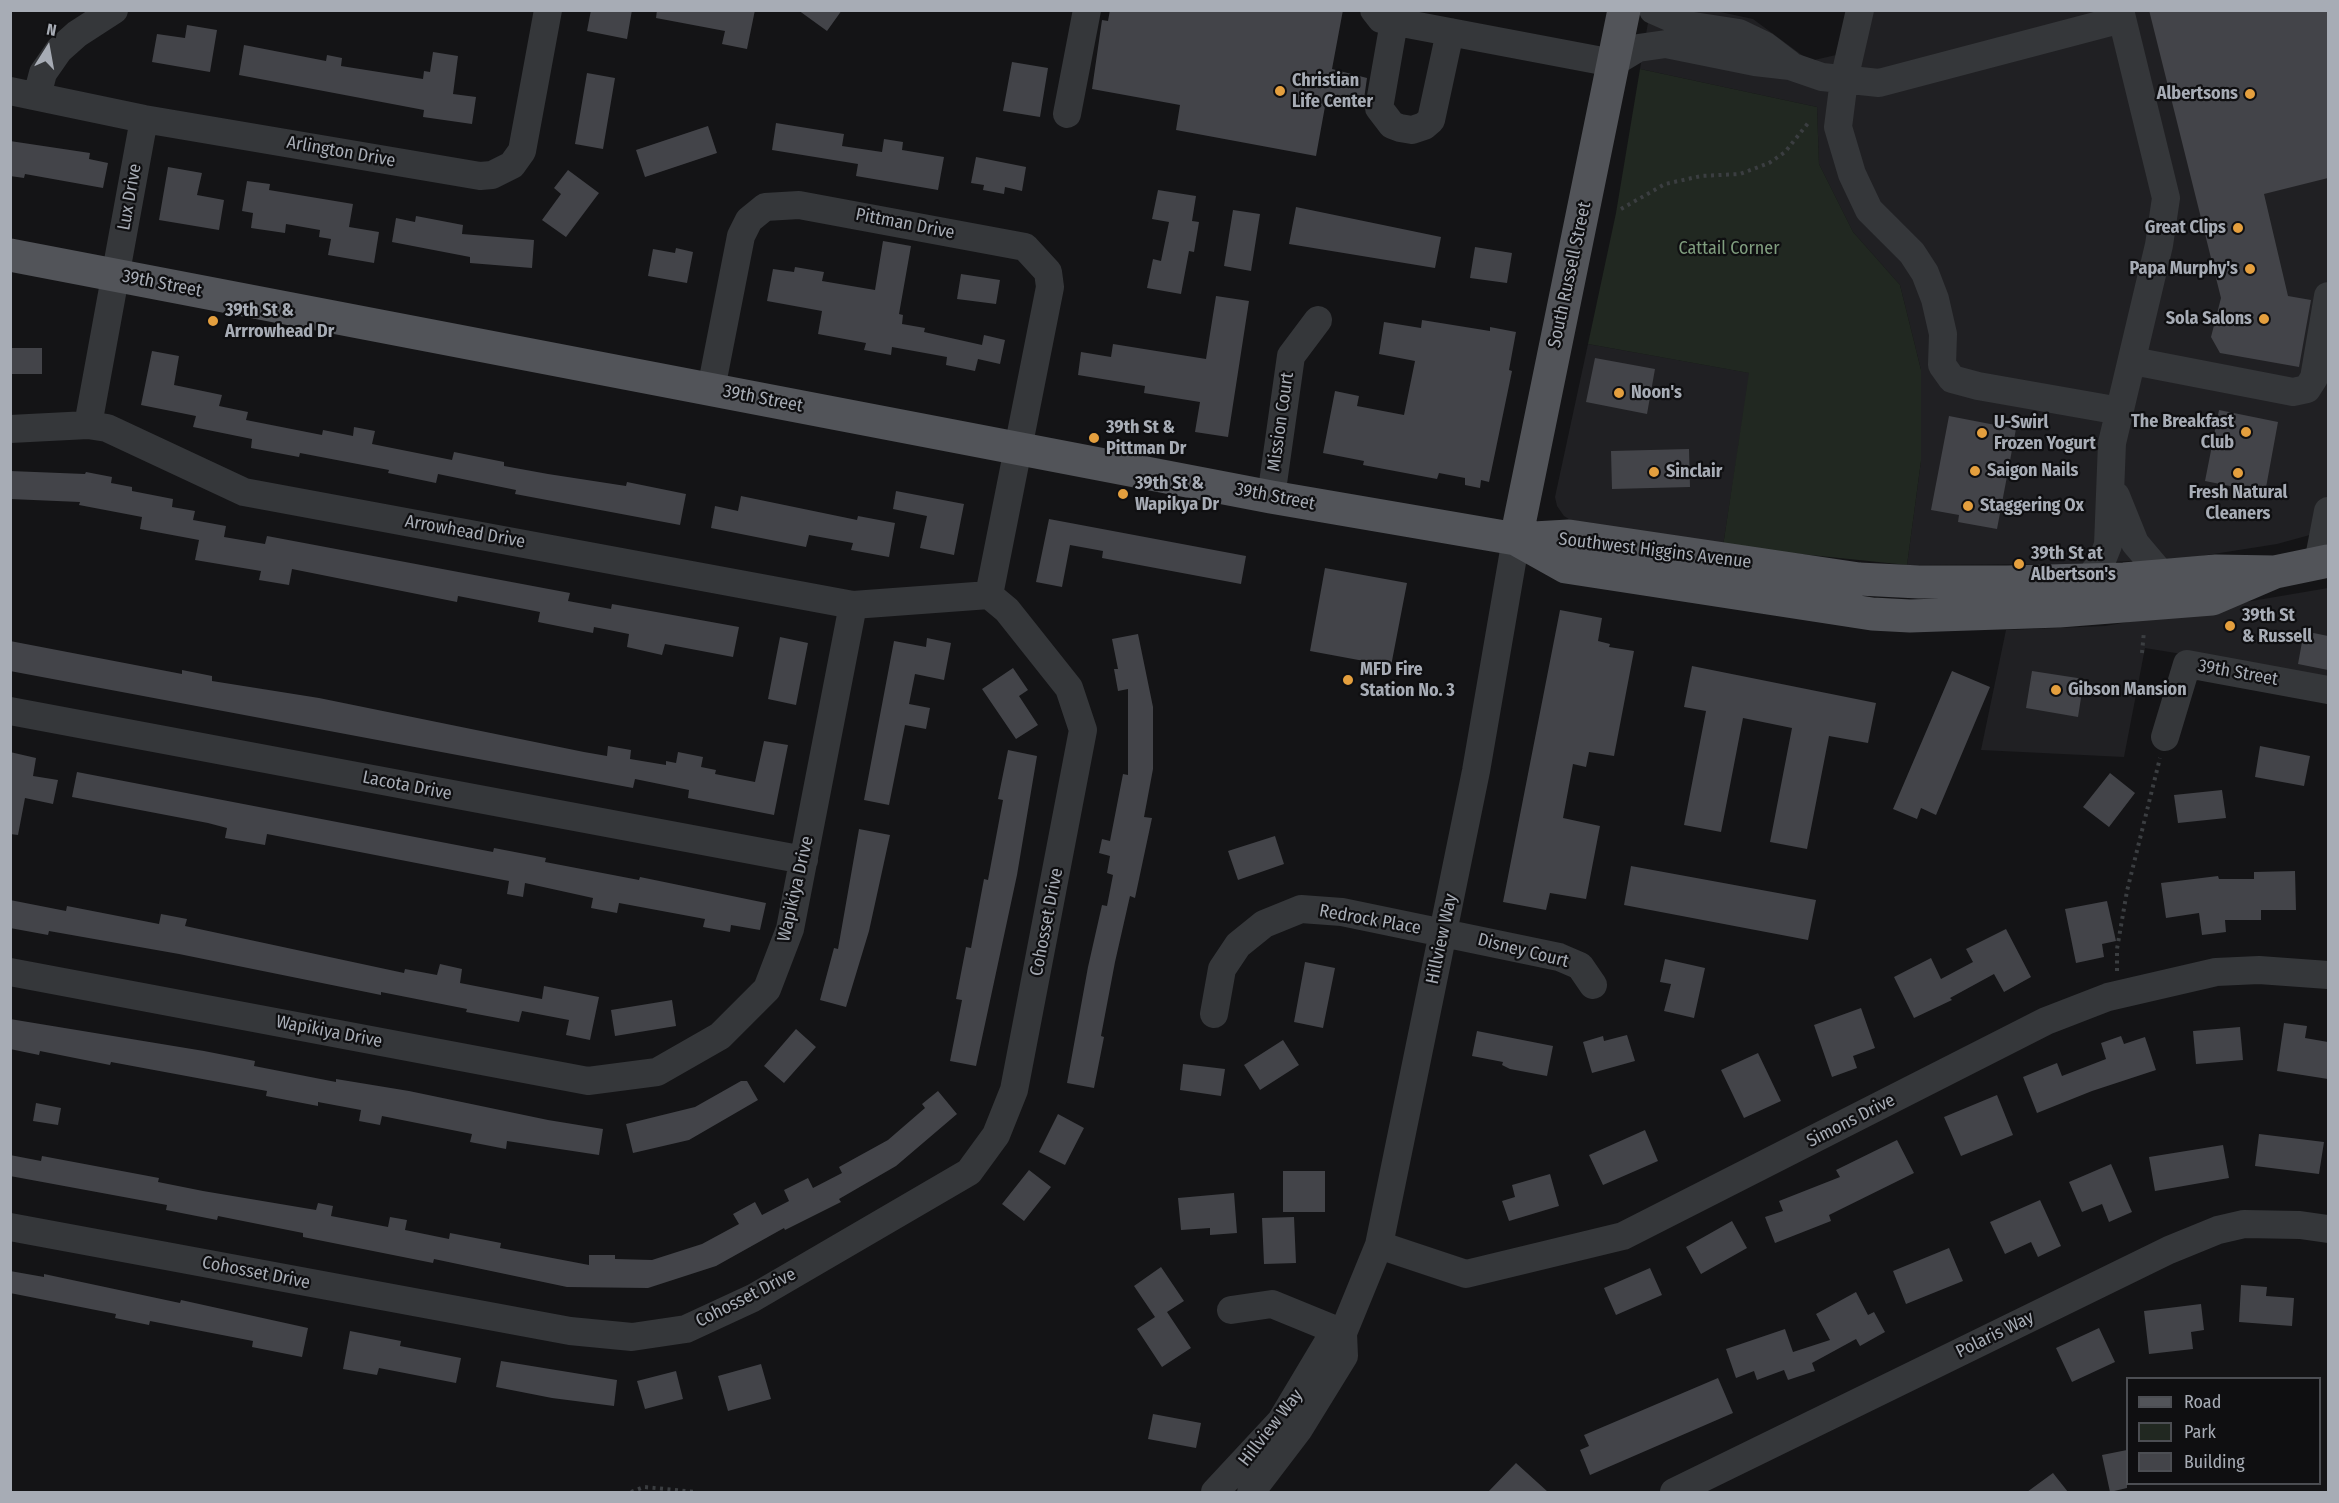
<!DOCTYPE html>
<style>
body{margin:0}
#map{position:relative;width:2339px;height:1503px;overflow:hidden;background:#141416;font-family:"Fira Sans Condensed",sans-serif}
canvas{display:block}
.frame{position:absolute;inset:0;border:12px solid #a7acb5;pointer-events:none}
.legend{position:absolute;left:2126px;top:1377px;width:195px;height:108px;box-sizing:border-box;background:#0f0f11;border:2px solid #4c4e53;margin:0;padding:8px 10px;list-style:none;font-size:18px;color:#a7acb5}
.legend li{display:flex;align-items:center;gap:12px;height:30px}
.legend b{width:30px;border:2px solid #4c4e53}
.north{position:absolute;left:18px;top:18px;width:60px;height:60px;-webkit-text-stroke:4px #0f0f11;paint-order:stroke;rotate:11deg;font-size:16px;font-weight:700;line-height:24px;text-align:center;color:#a7acb5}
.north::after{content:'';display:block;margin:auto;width:21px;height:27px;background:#a7acb5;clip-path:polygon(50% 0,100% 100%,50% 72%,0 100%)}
</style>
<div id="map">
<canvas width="2339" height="1503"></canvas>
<div class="frame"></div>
<ul class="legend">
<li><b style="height:8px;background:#525459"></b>Road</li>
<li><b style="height:16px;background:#212821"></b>Park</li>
<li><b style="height:16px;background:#434449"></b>Building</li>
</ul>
<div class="north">N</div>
</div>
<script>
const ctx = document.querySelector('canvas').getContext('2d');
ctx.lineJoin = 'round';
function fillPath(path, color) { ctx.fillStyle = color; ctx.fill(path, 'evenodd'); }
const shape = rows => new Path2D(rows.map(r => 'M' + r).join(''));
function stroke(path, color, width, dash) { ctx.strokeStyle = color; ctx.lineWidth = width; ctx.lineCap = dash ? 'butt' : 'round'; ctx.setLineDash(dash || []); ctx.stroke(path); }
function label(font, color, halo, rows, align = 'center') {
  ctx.font = font + ' "Fira Sans Condensed",sans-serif'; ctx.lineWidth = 4.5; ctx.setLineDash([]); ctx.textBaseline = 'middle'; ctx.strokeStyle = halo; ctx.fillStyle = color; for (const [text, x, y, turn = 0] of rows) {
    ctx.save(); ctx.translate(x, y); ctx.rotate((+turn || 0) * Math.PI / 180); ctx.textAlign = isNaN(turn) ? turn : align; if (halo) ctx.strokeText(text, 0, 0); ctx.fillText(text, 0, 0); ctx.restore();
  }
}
const built = shape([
 [1650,11,1716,11,1753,19,1810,61,1836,55,1846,11,2328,11,2328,530,2277,544,2188,558,2074,564,1907,565,1921,461,1921,370,1900,285,1853,232,1819,164,1817,107,1640,69],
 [1588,344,1750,373,1723,546,1577,524,1564,516,1557,506,1555,497],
 [2328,588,2328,678,2145,648,2124,757,1981,750,2006,630,2105,626]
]);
const green = shape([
 [1640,69,1817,107,1819,164,1853,232,1900,285,1921,370,1921,461,1907,565,1723,546,1749,373,1588,344,1616,213]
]);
const building = shape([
 [591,10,632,10,627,39,587,31],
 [657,10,755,10,747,49,722,44,725,31,656,18],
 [798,10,842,10,827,31],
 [1110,10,1343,10,1332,69,1367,78,1363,106,1326,101,1316,156,1176,130,1180,105,1092,89,1102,20,1108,21],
 [2149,10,2328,10,2328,178,2264,194,2288,296,2311,300,2299,367,2220,353,2211,337,2221,298],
 [187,25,217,30,210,72,152,62,157,34,185,38],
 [244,45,326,61,327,55,342,58,341,66,423,79,424,71,430,72,433,52,458,56,453,94,476,97,472,124,423,117,424,110,239,75],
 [1012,62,1048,68,1040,117,1003,111],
 [587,73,615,78,603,149,575,144],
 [776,123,844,134,842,146,882,152,884,139,903,142,902,150,944,157,938,190,856,176,858,164,772,150],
 [708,126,717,153,645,177,636,150],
 [10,141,90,153,89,159,108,163,103,188,25,174,24,178,10,176],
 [976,157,1026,167,1022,191,1005,187,1004,194,983,190,984,185,971,183],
 [168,167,202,173,197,195,224,200,219,230,159,220],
 [568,170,599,193,566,237,542,220,561,194,554,188],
 [247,181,270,184,269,190,353,204,349,227,379,232,374,263,328,255,331,239,319,237,320,230,286,224,285,233,251,228,253,213,242,211],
 [1158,190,1196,196,1192,221,1199,222,1194,252,1189,251,1181,294,1147,288,1153,259,1161,261,1169,222,1152,219],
 [1296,207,1441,237,1435,268,1289,244],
 [1233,210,1260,214,1251,271,1224,266],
 [416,216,463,225,462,234,534,240,532,268,470,263,470,257,392,242,396,218,415,222],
 [883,241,911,246,899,314,903,315,902,324,925,328,924,332,982,345,984,335,1005,340,1000,364,978,359,975,371,946,365,947,357,892,347,891,355,864,350,866,343,818,334,822,311,767,301,773,269,794,272,795,267,824,272,822,281,875,290],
 [1475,247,1512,253,1507,283,1470,278],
 [676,248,693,252,687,283,648,276,653,249,675,253],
 [961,274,1000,280,996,304,957,299],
 [1216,296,1249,301,1228,437,1195,432,1200,402,1144,393,1145,386,1078,375,1081,352,1111,357,1113,344,1206,359],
 [1422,320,1490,331,1490,327,1516,332,1509,370,1512,371,1489,482,1481,480,1480,488,1465,485,1465,478,1439,473,1437,479,1363,465,1364,461,1323,453,1335,391,1359,396,1357,406,1404,415,1415,361,1379,354,1384,322,1421,328],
 [10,348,42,348,42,374,10,374],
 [152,351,179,356,174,385,222,395,219,406,248,412,246,420,322,435,323,430,353,436,354,427,375,431,372,444,452,460,454,452,504,462,504,466,548,474,626,486,627,482,686,494,680,525,515,494,516,490,438,474,436,483,388,473,389,470,300,453,299,457,251,448,252,439,193,427,196,416,141,405],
 [1595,358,1655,369,1647,414,1586,402],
 [2219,410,2278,422,2265,493,2205,481],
 [1949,416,2016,429,1997,529,1958,522,1959,515,1931,510],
 [1689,449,1690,487,1612,489,1611,451],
 [10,471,85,474,86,472,112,477,111,483,132,487,132,491,173,499,172,507,195,511,193,520,226,526,224,537,265,544,267,536,570,593,568,601,611,609,612,604,739,627,733,657,665,644,662,655,627,647,629,634,594,627,593,633,538,622,540,612,458,596,457,602,292,569,289,585,259,580,261,571,195,560,199,540,140,529,142,517,79,505,80,502,10,499],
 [896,491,964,504,954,555,920,548,927,516,893,509],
 [741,496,857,520,858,516,895,523,889,557,851,550,853,543,809,535,806,547,711,528,715,506,738,511],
 [1049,519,1246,556,1241,584,1102,558,1103,551,1070,545,1062,587,1036,582],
 [1325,568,1407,583,1391,666,1310,651],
 [1560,610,1602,618,1598,641,1610,644,1609,647,1634,651,1614,756,1589,752,1586,767,1573,764,1563,818,1600,826,1586,899,1550,893,1546,910,1503,902],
 [2304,631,2328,636,2328,670,2298,664],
 [1138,634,1153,707,1153,769,1144,817,1152,818,1135,898,1130,896,1115,962,1101,1036,1104,1037,1094,1088,1067,1083,1088,967,1102,905,1107,906,1113,875,1107,873,1110,856,1099,853,1102,839,1110,841,1123,774,1128,775,1128,689,1118,691,1114,669,1118,669,1112,639],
 [780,637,808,643,796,705,768,699],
 [927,638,951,643,944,680,915,674,909,704,930,708,926,729,905,725,889,805,864,800,894,641,926,647],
 [10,641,182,674,182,670,212,676,212,681,319,698,584,752,607,756,608,746,631,750,630,759,666,765,666,761,676,763,678,752,703,757,701,767,716,770,715,774,755,782,764,741,788,745,774,815,688,798,689,790,635,779,633,788,10,671],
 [1692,666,1876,703,1868,743,1829,736,1807,849,1770,842,1792,728,1743,718,1721,832,1684,825,1706,711,1684,707],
 [1013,668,1028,690,1019,696,1038,725,1016,739,982,689],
 [1952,671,1990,687,1936,815,1921,808,1917,819,1893,809],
 [2032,671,2084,679,2078,717,2026,708],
 [2260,746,2310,756,2304,786,2255,777],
 [1008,750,1037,756,1017,875,976,1066,950,1061,962,1000,956,999,966,947,971,948,984,879,988,880,1003,800,998,799],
 [10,752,36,758,33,776,58,780,53,804,25,798,18,835,10,834],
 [77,772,493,852,494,848,546,858,545,862,639,880,640,877,766,903,760,930,731,925,730,932,703,927,705,919,619,903,617,913,591,908,593,898,525,883,523,897,507,894,509,881,267,834,265,845,225,838,227,828,208,823,72,797],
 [2110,773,2135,793,2109,827,2083,807],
 [2222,790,2226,818,2178,823,2174,795],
 [859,829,890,835,869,931,846,1007,820,1000,834,948,838,949],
 [1275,836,1284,864,1238,880,1228,851],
 [1631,866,1816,900,1808,940,1624,905],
 [2295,871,2296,910,2261,910,2261,920,2225,920,2226,932,2202,935,2199,913,2166,918,2161,883,2218,876,2219,879,2254,879,2254,872],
 [10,900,66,911,67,906,159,924,161,914,187,919,185,926,404,973,405,969,437,975,440,964,462,969,460,983,542,999,544,986,599,997,590,1040,566,1035,569,1020,522,1011,519,1022,466,1012,467,1009,381,992,381,995,179,954,49,931,48,935,10,928],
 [2107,901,2116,941,2102,944,2104,957,2076,963,2065,909],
 [2006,929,2031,977,2004,992,1994,974,1950,998,1952,1000,1914,1018,1894,977,1931,958,1941,979,1973,962,1966,949],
 [1665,959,1705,968,1694,1018,1664,1011,1671,984,1660,982],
 [1305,962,1335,968,1323,1028,1294,1022],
 [672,1000,676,1026,615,1036,611,1010],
 [1861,1008,1875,1048,1853,1056,1857,1068,1832,1077,1814,1025],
 [10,1019,204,1051,255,1061,254,1066,336,1082,336,1079,409,1091,548,1120,603,1129,599,1155,507,1141,506,1149,470,1142,472,1134,382,1116,380,1125,359,1121,361,1110,318,1102,318,1106,266,1096,267,1091,111,1062,110,1065,40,1051,39,1055,10,1049],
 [2284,1023,2307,1026,2305,1038,2328,1042,2328,1079,2277,1071],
 [2240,1027,2243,1060,2196,1064,2193,1031],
 [796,1029,816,1047,784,1083,764,1066],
 [1477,1031,1553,1046,1547,1076,1510,1069,1502,1065,1503,1062,1472,1056],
 [1627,1035,1635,1061,1592,1073,1583,1042,1603,1036,1604,1041],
 [2121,1036,2124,1044,2145,1037,2156,1070,2092,1091,2037,1113,2023,1077,2057,1063,2062,1076,2106,1059,2101,1043],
 [1283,1040,1299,1065,1260,1090,1244,1065],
 [1758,1053,1781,1101,1744,1118,1721,1070],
 [1183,1064,1225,1069,1221,1096,1180,1090],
 [741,1081,747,1081,758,1100,689,1140,633,1153,626,1124,695,1107],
 [938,1091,957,1114,896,1166,839,1199,841,1202,785,1230,784,1228,716,1266,648,1288,567,1287,434,1259,433,1263,303,1237,303,1233,218,1216,217,1220,166,1210,167,1205,10,1176,10,1155,41,1161,42,1156,159,1178,158,1182,203,1191,316,1210,318,1203,333,1206,331,1216,388,1227,390,1217,407,1220,405,1230,449,1239,450,1233,501,1243,500,1248,589,1265,589,1255,615,1255,615,1259,652,1260,702,1244,739,1224,733,1214,755,1202,762,1215,789,1201,784,1190,808,1178,813,1188,842,1173,839,1167,888,1140,925,1108,922,1104],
 [1997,1095,2013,1135,1961,1156,1944,1117],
 [36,1103,61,1108,58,1125,33,1121],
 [1058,1114,1084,1128,1065,1165,1039,1152],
 [1645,1130,1658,1161,1603,1185,1589,1155],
 [2259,1134,2324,1142,2319,1174,2255,1166],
 [1897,1140,1914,1173,1829,1215,1831,1221,1775,1243,1765,1217,1783,1211,1779,1201,1840,1177,1836,1170],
 [2223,1145,2229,1178,2155,1191,2149,1157],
 [2111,1164,2132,1212,2109,1222,2102,1204,2082,1212,2069,1182],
 [1029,1170,1051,1187,1024,1221,1002,1204],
 [1283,1171,1325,1171,1325,1212,1283,1212],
 [1550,1174,1559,1206,1509,1221,1502,1201,1515,1197,1512,1185],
 [1234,1193,1237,1233,1210,1235,1210,1228,1181,1230,1178,1198],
 [2040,1200,2061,1246,2038,1257,2031,1242,2005,1254,1990,1222],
 [1294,1217,1296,1263,1264,1264,1262,1218],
 [1732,1221,1747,1248,1701,1274,1686,1247],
 [1949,1248,1963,1281,1906,1304,1893,1271],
 [1161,1267,1184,1301,1167,1312,1191,1348,1162,1367,1137,1329,1155,1317,1134,1286],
 [1650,1268,1662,1295,1616,1315,1604,1288],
 [10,1271,44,1277,44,1274,180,1303,181,1300,308,1328,302,1357,252,1347,253,1341,150,1321,149,1325,115,1318,116,1314,10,1293],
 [2241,1285,2267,1287,2266,1296,2294,1298,2292,1326,2239,1322],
 [1856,1292,1868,1315,1874,1312,1885,1332,1860,1346,1856,1339,1812,1363,1815,1371,1788,1380,1784,1370,1757,1380,1754,1371,1736,1378,1726,1349,1785,1329,1793,1352,1830,1340,1816,1314],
 [2201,1304,2204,1330,2191,1332,2193,1349,2149,1354,2144,1311],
 [2099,1328,2115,1362,2072,1382,2056,1348],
 [350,1331,401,1341,400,1346,461,1358,456,1383,379,1368,377,1375,343,1369],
 [501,1361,617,1380,614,1406,552,1398,496,1387],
 [761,1364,771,1399,728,1411,718,1376],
 [676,1371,683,1399,645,1409,637,1381],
 [1718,1378,1733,1413,1590,1475,1580,1450,1589,1446,1584,1435],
 [1153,1414,1201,1423,1196,1448,1148,1439],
 [2127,1450,2127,1488,2110,1492,2102,1455],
 [1516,1463,1548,1492,1488,1492],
 [2053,1473,2068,1492,2027,1492]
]);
const path = shape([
 [1621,209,1665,184,1701,176,1740,174,1769,163,1785,152,1809,122],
 [2142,653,2144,631],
 [2117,971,2117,949,2127,891,2160,758],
 [631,1492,644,1487,695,1492]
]);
const minor = shape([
 [1374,10,1381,19,1613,63,1638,48,1666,44,1755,62,1790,66,1822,77,1879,83,2122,19],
 [1653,10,1687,25,1739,33,1764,45,1789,64],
 [1860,10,1844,80,1838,127,1852,174,1869,210,1912,253,1925,273,1935,299,1943,334,1942,365,1952,379,1978,386,2120,411],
 [1394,22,1379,108,1392,125,1400,128,1412,130,1424,126,1431,120,1450,32],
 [10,91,144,119,480,176,492,175,512,165,522,151,548,10],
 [37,96,43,73,59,50,77,34,114,10],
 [1067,114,1087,10],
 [2133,361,2293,392,2307,389,2314,378,2328,296],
 [711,389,741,236,749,220,765,207,799,205,1025,247,1048,272,1050,287,989,595],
 [88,425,144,119],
 [10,429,88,425,107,428,244,492,853,605,989,595],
 [2116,496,2135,543,2162,575],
 [1271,497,1291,356,1318,320],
 [2318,563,2328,511],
 [2087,580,2100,565,2108,545,2112,443,2159,245,2166,198,2120,10],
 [10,711,804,860],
 [2165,737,2187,664,2328,690],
 [10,972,588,1081,657,1072,720,1036,767,989,790,929,853,605],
 [1214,1014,1222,969,1238,945,1264,924,1301,909,1342,912,1559,957,1580,966,1593,985],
 [10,1227,570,1331,632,1337,686,1329,753,1298,969,1172,996,1135,1014,1090,1083,730,1069,688,1007,610,989,595],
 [1379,1245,1466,1274,1623,1236,2046,1021,2108,997,2216,972,2259,970,2328,975],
 [1231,1310,1272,1304,1343,1333],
 [1215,1492,1281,1421,1327,1344,1343,1333],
 [1251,1492,1299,1429,1344,1356,1343,1333,1379,1245,1476,771,1516,539],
 [1674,1492,2169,1250,2218,1230,2244,1224,2300,1225,2328,1229]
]);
const major = shape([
 [10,255,1271,497,1516,539,1569,536,1859,579,1919,582,2007,582,2124,579,2216,571,2275,572],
 [1516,539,1566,567,1872,614,1910,616,2059,611,2212,599,2275,572,2328,561],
 [1516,539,1624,10]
]);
const markers = [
 [1280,91,6,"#e49f3e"],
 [2250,94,6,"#e49f3e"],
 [2238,228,6,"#e49f3e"],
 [2250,269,6,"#e49f3e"],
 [2264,319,6,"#e49f3e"],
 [213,321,6,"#e49f3e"],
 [1619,393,6,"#e49f3e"],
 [2246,432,6,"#e49f3e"],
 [1982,433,6,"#e49f3e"],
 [1094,438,6,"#e49f3e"],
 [1975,471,6,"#e49f3e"],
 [1654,472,6,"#e49f3e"],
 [2238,473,6,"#e49f3e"],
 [1123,494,6,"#e49f3e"],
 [1968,506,6,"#e49f3e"],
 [2019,564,6,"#e49f3e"],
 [2230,626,6,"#e49f3e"],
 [1348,680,6,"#e49f3e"],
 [2056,690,6,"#e49f3e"]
];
const poiNames = [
 ["Christian",1292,81],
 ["Life Center",1292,102],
 ["Albertsons",2238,94,"right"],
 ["Great Clips",2226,228,"right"],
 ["Papa Murphy's",2238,269,"right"],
 ["39th St &",225,311],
 ["Arrrowhead Dr",225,332],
 ["Sola Salons",2252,319,"right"],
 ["Noon's",1631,393],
 ["The Breakfast",2234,422,"right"],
 ["Club",2234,443,"right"],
 ["U-Swirl",1994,423],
 ["Frozen Yogurt",1994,444],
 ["39th St &",1106,428],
 ["Pittman Dr",1106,449],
 ["Saigon Nails",1987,471],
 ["Sinclair",1666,472],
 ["39th St &",1135,484],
 ["Wapikya Dr",1135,505],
 ["Fresh Natural",2238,493,"center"],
 ["Cleaners",2238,514,"center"],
 ["Staggering Ox",1980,506],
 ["39th St at",2031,554],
 ["Albertson's",2031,575],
 ["39th St",2242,616],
 ["& Russell",2242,637],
 ["MFD Fire",1360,670],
 ["Station No. 3",1360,691],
 ["Gibson Mansion",2068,690]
];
const streetNames = [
 ["Arlington Drive",341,152,10],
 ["Lux Drive",130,197,-80],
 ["Pittman Drive",905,224,11],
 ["South Russell Street",1570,275,-78],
 ["39th Street",162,284,11],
 ["39th Street",763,399,11],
 ["Mission Court",1281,422,-82],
 ["39th Street",1275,497,11],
 ["Arrowhead Drive",465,532,10],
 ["Southwest Higgins Avenue",1655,551,7],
 ["39th Street",2238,673,10],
 ["Lacota Drive",407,786,11],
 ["Wapikiya Drive",796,889,-77],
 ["Redrock Place",1370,920,10],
 ["Cohosset Drive",1047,922,-79],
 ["Hillview Way",1442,939,-78],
 ["Disney Court",1523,951,14],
 ["Wapikiya Drive",329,1032,11],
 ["Simons Drive",1851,1121,-27],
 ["Cohosset Drive",256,1273,11],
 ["Cohosset Drive",746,1298,-27],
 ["Polaris Way",1995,1335,-26],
 ["Hillview Way",1271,1428,-52]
];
const parkNames = [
 ["Cattail Corner",1729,249]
];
fillPath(built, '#202023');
fillPath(green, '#212821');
fillPath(building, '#434449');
stroke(path, '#3b3e41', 4, [3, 4.5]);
stroke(minor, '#35373a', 28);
stroke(major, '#525459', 33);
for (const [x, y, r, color] of markers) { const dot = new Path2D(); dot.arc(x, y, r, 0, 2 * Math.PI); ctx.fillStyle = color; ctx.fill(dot); stroke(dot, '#0f0f11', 2); }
label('bold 18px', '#a7acb5', '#0f0f11', poiNames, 'left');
label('18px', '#a7acb5', '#0f0f11', streetNames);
label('18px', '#809e7f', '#0f0f11', parkNames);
</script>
